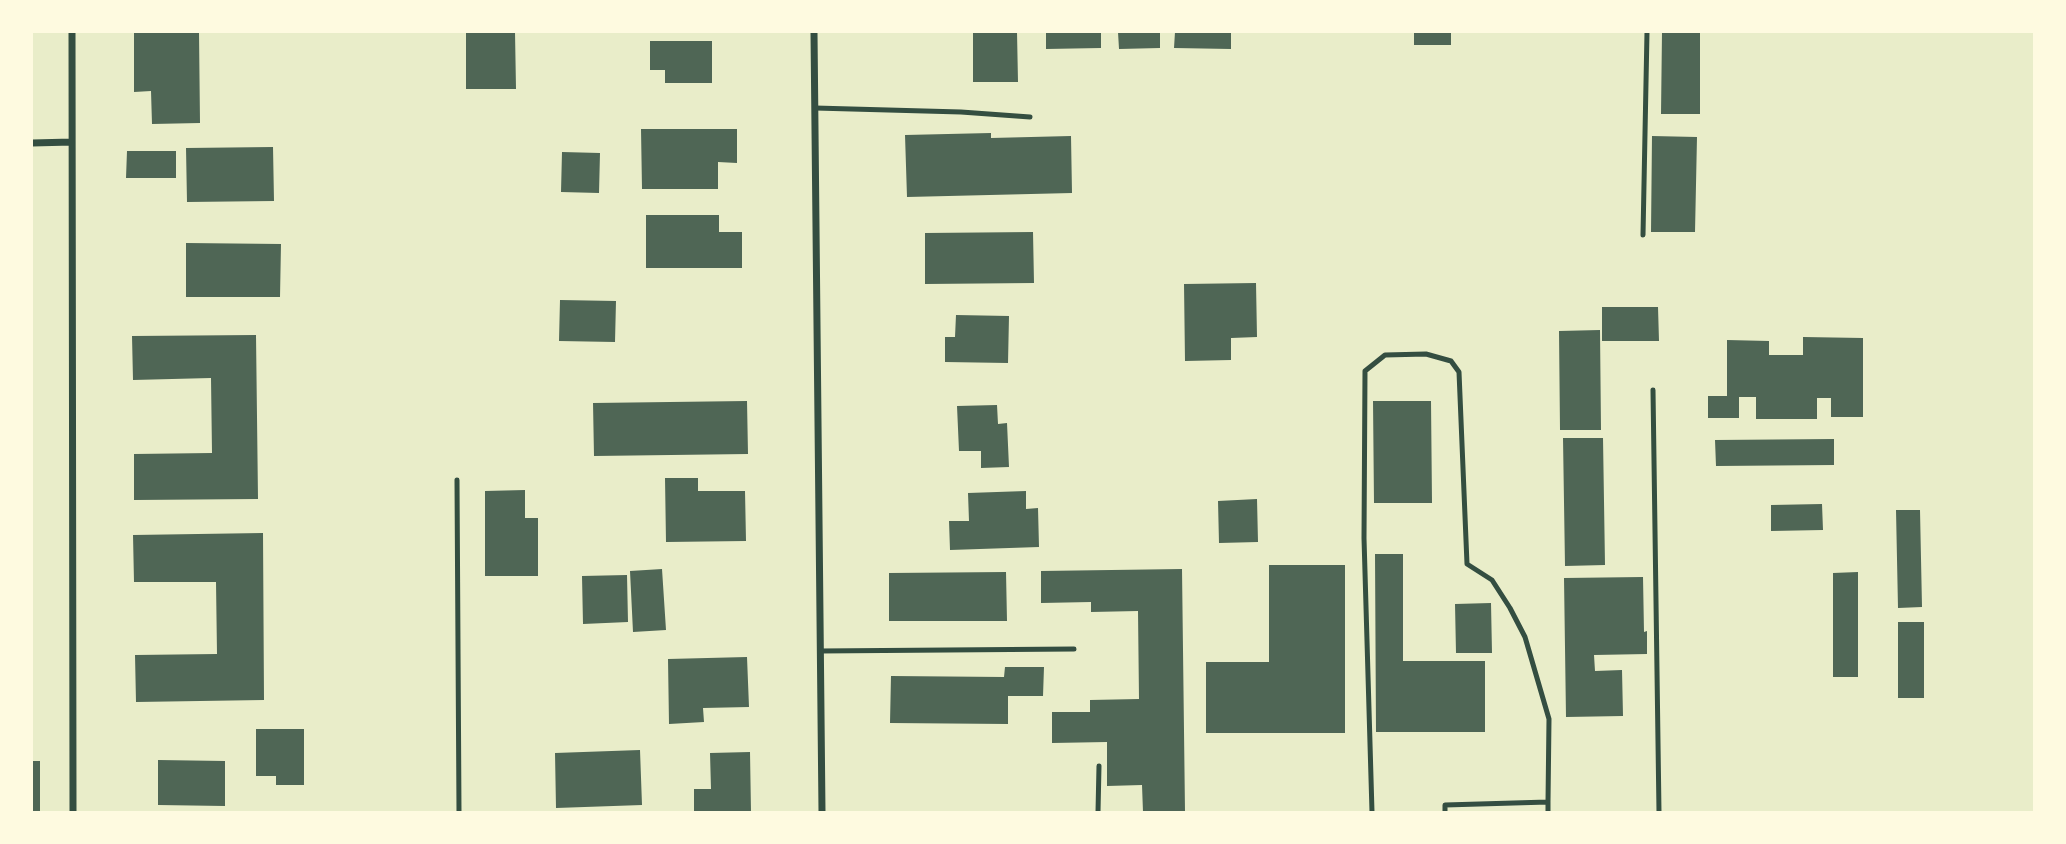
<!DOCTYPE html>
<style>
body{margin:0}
#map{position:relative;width:2066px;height:844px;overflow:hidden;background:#e9edc9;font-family:"Archivo Narrow",sans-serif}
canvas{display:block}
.frame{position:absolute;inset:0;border:33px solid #fefae0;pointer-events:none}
</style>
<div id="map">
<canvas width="2066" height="844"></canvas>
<div class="frame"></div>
</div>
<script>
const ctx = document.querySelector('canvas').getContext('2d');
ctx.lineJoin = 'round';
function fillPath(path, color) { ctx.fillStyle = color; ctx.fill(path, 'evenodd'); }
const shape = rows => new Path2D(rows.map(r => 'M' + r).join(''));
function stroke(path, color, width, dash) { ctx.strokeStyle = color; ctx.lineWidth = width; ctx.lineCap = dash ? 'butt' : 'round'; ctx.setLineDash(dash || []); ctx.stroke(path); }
const building = shape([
 [134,32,199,32,200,123,152,124,151,91,134,92],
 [466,32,515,32,516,89,466,89],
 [973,32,1017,32,1018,82,973,82],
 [1046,32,1101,32,1101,48,1046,49],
 [1118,32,1160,32,1160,48,1119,49],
 [1175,32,1231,32,1231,49,1174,48],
 [1414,32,1451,32,1451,45,1414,45],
 [1662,32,1700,32,1700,114,1661,114],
 [650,41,712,41,712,83,665,83,665,70,650,70],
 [641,129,737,129,737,163,718,162,718,189,642,189],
 [991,133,991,138,1071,136,1072,193,907,197,905,135],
 [1652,136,1697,137,1695,232,1651,232],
 [273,147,274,201,187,202,186,148],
 [127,151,176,151,176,178,126,178],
 [562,152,600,153,599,193,561,192],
 [646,215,719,215,719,232,742,232,742,268,646,268],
 [1033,232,1034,283,925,284,925,233],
 [186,243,281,244,280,297,186,297],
 [1256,283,1257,337,1231,338,1231,360,1185,361,1184,284],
 [560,300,616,301,615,342,559,341],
 [1602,307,1658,307,1659,341,1602,341],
 [956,315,1009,316,1008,363,945,362,945,337,955,337],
 [1600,330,1601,430,1560,430,1559,331],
 [256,335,258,499,134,500,134,454,212,453,211,378,133,380,132,336],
 [1803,337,1863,338,1863,417,1831,417,1831,398,1817,398,1817,419,1756,419,1756,397,1739,397,1739,418,1708,418,1708,396,1727,396,1727,340,1769,341,1769,355,1803,355],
 [747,401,748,454,594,456,593,403],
 [1373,401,1431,401,1432,503,1374,503],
 [997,405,998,424,1007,423,1009,467,981,468,981,451,959,451,957,406],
 [1563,438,1603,438,1605,565,1565,566],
 [1834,439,1834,465,1716,466,1715,440],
 [665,478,698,478,698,491,745,491,746,541,666,542],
 [525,490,525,518,538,518,538,576,485,576,485,491],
 [1026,491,1026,509,1038,508,1039,547,950,550,949,521,969,521,968,493],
 [1257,499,1258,542,1219,543,1218,501],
 [1822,504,1823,530,1771,531,1771,505],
 [1896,510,1920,510,1922,607,1898,608],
 [263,533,264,700,136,702,135,655,217,654,216,582,134,582,133,535],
 [1375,554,1403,554,1403,661,1485,661,1485,732,1376,732],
 [1269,565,1345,565,1345,733,1206,733,1206,662,1269,662],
 [662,569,666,630,633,632,630,571],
 [1182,569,1185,812,1143,812,1142,785,1107,786,1107,742,1052,743,1052,712,1090,712,1090,700,1139,699,1138,611,1091,612,1091,602,1041,603,1041,571],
 [1006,572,1007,621,889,621,889,573],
 [1858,572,1858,677,1833,677,1833,573],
 [627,575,628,622,583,624,582,576],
 [1643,577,1644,632,1647,631,1647,654,1594,655,1595,671,1622,670,1623,716,1566,717,1564,578],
 [1491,603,1492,653,1456,653,1455,604],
 [1898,622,1924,622,1924,698,1898,698],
 [747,657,749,707,703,708,704,722,669,724,668,659],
 [1005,667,1044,667,1043,696,1008,696,1008,724,890,723,891,676,1004,677],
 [256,729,304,729,304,785,276,785,276,776,256,776],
 [640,750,642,805,556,808,555,753],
 [750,752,751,812,694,812,694,789,711,789,710,753],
 [158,760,225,761,225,806,158,805],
 [32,761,40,761,40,812,32,812]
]);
const service = shape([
 [815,108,961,112,1030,117],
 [1643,235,1647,32],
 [1653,390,1659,812],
 [457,480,459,812],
 [820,651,1074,649],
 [1548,802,1548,812],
 [1098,812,1099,766],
 [1372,812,1364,538,1365,371,1385,355,1426,354,1451,361,1459,372,1467,564,1492,580,1510,608,1525,637,1549,719,1548,802,1445,805,1445,812]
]);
const minor = shape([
 [72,32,73,812],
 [814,32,822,812],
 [32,143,72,142]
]);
fillPath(building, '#4f6655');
stroke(service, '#344e41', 5);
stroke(minor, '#344e41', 7);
</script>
